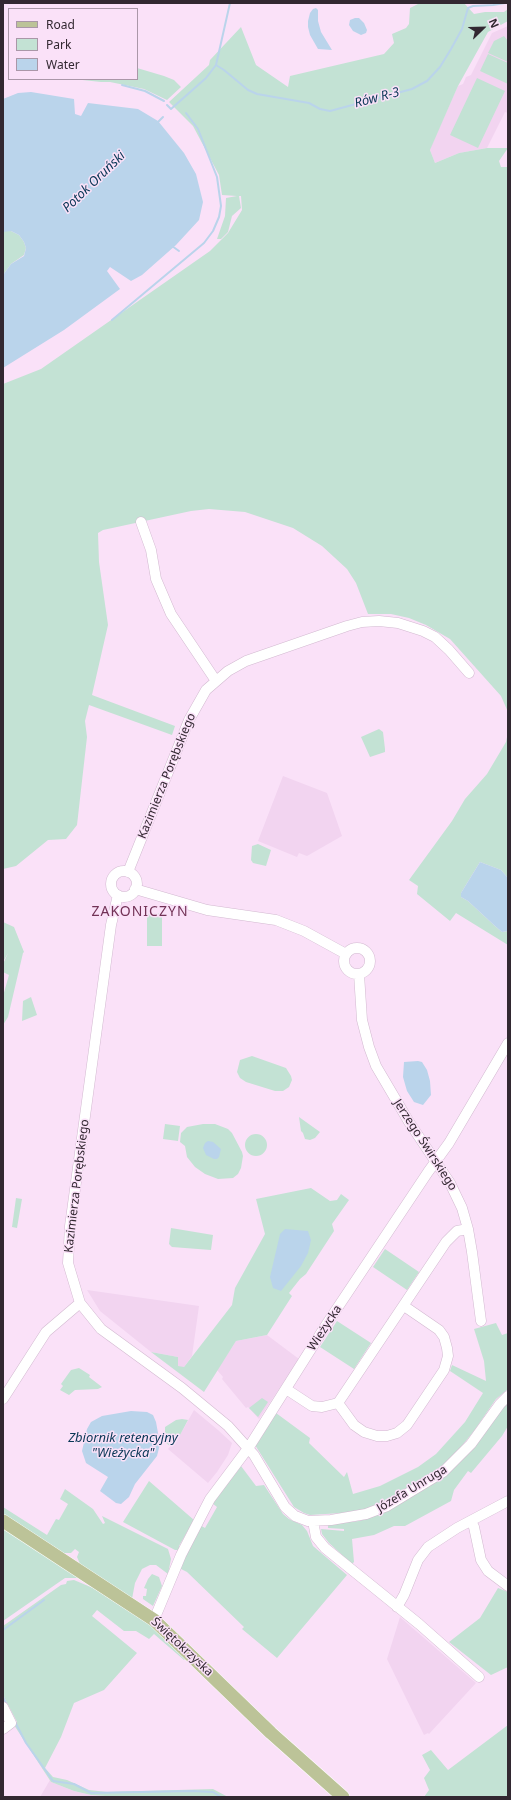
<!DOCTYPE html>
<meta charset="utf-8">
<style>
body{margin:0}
#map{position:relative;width:511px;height:1800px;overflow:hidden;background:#fae1f8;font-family:"Noto Sans",sans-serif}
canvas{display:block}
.frame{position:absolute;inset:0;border:4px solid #322831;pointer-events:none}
.legend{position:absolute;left:8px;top:8px;width:130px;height:72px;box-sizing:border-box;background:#fae1f8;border:1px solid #aa97a8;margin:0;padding:5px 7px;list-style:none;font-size:12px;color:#322831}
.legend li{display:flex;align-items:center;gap:8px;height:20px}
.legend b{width:20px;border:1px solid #aa97a8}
.north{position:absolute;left:463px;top:8px;width:40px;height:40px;-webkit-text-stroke:3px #fae1f8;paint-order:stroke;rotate:67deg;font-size:11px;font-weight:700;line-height:16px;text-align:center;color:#322831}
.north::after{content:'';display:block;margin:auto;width:14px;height:18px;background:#322831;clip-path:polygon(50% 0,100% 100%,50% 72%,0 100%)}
</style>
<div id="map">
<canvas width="511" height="1800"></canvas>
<div class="frame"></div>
<ul class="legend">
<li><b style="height:5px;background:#bcc398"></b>Road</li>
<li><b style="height:11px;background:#c3e2d4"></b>Park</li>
<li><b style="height:11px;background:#bad4eb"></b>Water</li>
</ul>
<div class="north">N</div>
</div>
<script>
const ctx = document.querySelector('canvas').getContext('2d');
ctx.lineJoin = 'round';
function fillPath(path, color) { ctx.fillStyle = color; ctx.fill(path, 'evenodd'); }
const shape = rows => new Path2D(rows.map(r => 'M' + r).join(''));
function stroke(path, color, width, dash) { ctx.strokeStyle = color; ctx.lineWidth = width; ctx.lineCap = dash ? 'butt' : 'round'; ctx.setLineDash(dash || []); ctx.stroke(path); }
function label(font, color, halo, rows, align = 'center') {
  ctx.font = font + ' "Noto Sans",sans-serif'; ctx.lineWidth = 3; ctx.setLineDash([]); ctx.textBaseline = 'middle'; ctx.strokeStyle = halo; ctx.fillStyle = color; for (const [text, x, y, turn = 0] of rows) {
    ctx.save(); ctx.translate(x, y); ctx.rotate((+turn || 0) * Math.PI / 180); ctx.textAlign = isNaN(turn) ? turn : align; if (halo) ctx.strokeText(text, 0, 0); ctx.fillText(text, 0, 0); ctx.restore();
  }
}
const built = shape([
 [508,26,508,113,505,112,487,148,459,153,435,163,430,150,431,146,458,86,463,84,466,77,471,75,492,33],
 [283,776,327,793,342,836,307,856,299,853,297,857,258,841],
 [87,1290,199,1306,192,1356,184,1367,178,1367,178,1357,151,1352,100,1311],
 [267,1335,299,1359,259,1419,248,1407,246,1408,222,1379,223,1377,217,1370,236,1341],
 [194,1410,218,1430,232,1443,228,1455,217,1472,208,1483,168,1449,180,1435],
 [400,1617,476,1683,429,1734,428,1733,424,1735,387,1659],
 [50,1780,51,1782,74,1791,91,1795,106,1796,105,1797,40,1797]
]);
const green = shape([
 [420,3,464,3,474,14,485,12,504,12,508,9,508,21,488,32,458,86,430,150,435,163,459,153,487,148,508,148,499,161,501,167,507,167,508,170,508,712,501,696,450,639,426,625,409,618,391,614,368,614,356,583,347,569,322,546,293,528,245,512,209,509,191,511,103,530,98,533,99,562,108,625,92,695,175,726,172,735,89,705,85,721,87,737,77,825,66,839,48,840,16,866,3,869,3,384,41,369,210,251,228,233,242,210,241,196,239,196,241,208,232,216,228,232,221,239,217,239,225,216,226,198,237,196,222,195,219,175,193,126,169,102,209,65,210,60,241,27,256,65,288,87,290,76,384,54,394,43,392,34,406,28,409,24,410,8],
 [504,36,508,41,508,62,488,53,494,41],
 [488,54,508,63,508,84,480,71],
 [137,68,164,76,174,80,181,87,167,100,144,89,110,82,101,82,73,79,137,79],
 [477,78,505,91,478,148,450,135],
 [4,231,11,231,19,235,24,242,26,248,24,255,11,264,3,275],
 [379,729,383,732,385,749,385,752,370,757,361,737],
 [508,732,508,878,501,870,480,862,461,893,461,897,468,901,495,926,502,932,508,931,508,945,456,913,450,921,417,894,418,886,409,880,452,821,465,799,487,774,506,742],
 [258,844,271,850,266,866,253,863,251,860,252,846],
 [162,913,162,946,147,946,147,914],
 [3,922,14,927,24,952,23,953,8,1017,3,1025,3,996,9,975,3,972,3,964,8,953,3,962],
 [31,997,37,1015,22,1021,23,1001],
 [252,1056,286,1068,291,1076,292,1080,289,1087,283,1091,275,1091,246,1082,240,1078,237,1072,240,1060],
 [299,1117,320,1132,315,1138,310,1140,305,1139,303,1133,301,1131],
 [165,1124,180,1126,178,1141,163,1139],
 [203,1124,215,1124,228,1129,232,1133,242,1152,243,1156,241,1168,238,1174,233,1178,218,1179,205,1174,195,1167,187,1157,185,1146,180,1142,181,1133,187,1127],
 '245 1145a11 11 0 1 1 22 0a11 11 0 1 1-22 0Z',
 [311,1188,330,1201,337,1200,341,1194,349,1200,332,1224,334,1231,306,1274,300,1279,289,1293,292,1296,267,1335,236,1341,204,1392,151,1352,178,1357,178,1366,184,1367,232,1305,235,1288,265,1234,256,1199],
 [16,1198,22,1199,17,1228,12,1227],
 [171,1228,213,1235,211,1250,172,1247,169,1244],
 [385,1249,419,1272,407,1290,373,1267],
 [337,1321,371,1343,354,1369,320,1347],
 [496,1323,502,1335,508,1333,508,1389,496,1399,474,1431,456,1453,438,1469,376,1506,357,1512,310,1515,304,1513,294,1507,255,1445,276,1413,310,1438,309,1443,344,1477,347,1472,353,1494,380,1486,418,1467,436,1454,465,1422,483,1393,450,1371,452,1365,486,1381,484,1361,474,1329],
 [79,1368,90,1375,89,1377,102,1387,98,1389,75,1390,69,1395,60,1390,63,1386,61,1384,71,1370],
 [262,1398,268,1402,258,1417,249,1408],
 [508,1401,508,1426,502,1436,471,1473,468,1471,454,1490,451,1501,405,1526,394,1526,374,1535,352,1539,354,1562,352,1564,329,1543,322,1534,321,1529,344,1531,344,1529,328,1528,328,1524,359,1521,380,1514,452,1470,462,1460],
 [182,1419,188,1420,180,1435,170,1446,166,1443,165,1438,165,1427,176,1420],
 [241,1466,256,1486,264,1485,283,1514,289,1519,302,1525,307,1531,313,1546,347,1575,277,1658,242,1629,244,1627,187,1572,179,1568,200,1525,205,1528,217,1507,212,1503,232,1475,236,1473],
 [149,1481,194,1520,179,1546,179,1550,175,1550,123,1522],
 [65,1489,93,1509,103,1524,105,1523,102,1516,168,1549,171,1559,168,1574,156,1565,150,1565,142,1569,135,1583,132,1599,80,1564,77,1557,79,1552,75,1549,71,1553,64,1553,3,1515,3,1507,47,1535,56,1519,59,1520,68,1504,60,1499],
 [3,1526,81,1578,65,1578,3,1621],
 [152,1574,159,1577,162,1586,153,1606,143,1599,143,1596,146,1596,147,1589,144,1588,148,1579],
 [74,1580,93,1588,156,1629,185,1659,184,1660,154,1634,149,1639,136,1631,124,1631,97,1610,92,1616,137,1653,104,1690,74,1703,61,1737,45,1768,53,1777,67,1780,89,1790,107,1792,213,1789,228,1797,105,1797,105,1796,91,1795,74,1791,51,1782,14,1725,17,1722,3,1695,3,1626,61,1585,66,1584,67,1581],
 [498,1588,508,1592,508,1667,491,1675,449,1642,480,1618],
 [508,1725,508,1797,424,1797,429,1790,424,1778,430,1770,422,1755,431,1750,448,1770]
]);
const water = shape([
 [316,8,318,10,318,21,321,32,332,50,318,49,310,35,308,27,308,21,310,13,313,9],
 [355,18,359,18,364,23,367,30,366,33,361,35,353,31,349,25,350,20],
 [31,92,74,99,75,114,81,116,88,103,138,109,158,121,184,153,196,174,203,202,199,220,176,245,142,275,131,281,110,267,107,271,120,289,64,330,3,368,3,275,11,264,24,256,26,248,24,242,19,235,11,231,3,232,3,99,18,93],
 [480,862,501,870,508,878,508,931,502,932,495,926,468,901,461,897,461,893],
 [418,1061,422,1062,427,1070,430,1081,431,1095,423,1105,414,1102,407,1091,403,1077,404,1062],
 [208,1141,213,1142,221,1149,219,1157,217,1159,214,1159,206,1155,203,1148,205,1143],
 [285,1229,308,1231,311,1240,308,1253,301,1266,281,1291,273,1288,270,1277,280,1234],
 [131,1411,147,1412,153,1415,156,1422,160,1444,157,1456,135,1484,129,1497,121,1504,116,1503,100,1491,108,1477,86,1463,82,1451,87,1429,91,1422,102,1416]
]);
const stream = shape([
 [216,65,224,70,248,90,257,94,309,103,320,109,330,111,412,89,427,81,440,67,451,49,462,29,468,8,473,6,493,5,505,3],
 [122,85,145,91,164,101],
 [167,105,171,109],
 [171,109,206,78,216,65,230,3],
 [157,123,163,117],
 [172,246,179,251],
 [112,320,204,243,213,231,219,217,221,206,217,177,198,129,186,113],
 [3,1630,44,1600],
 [3,1697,7,1705],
 [15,1722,26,1743,53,1781,74,1784,91,1793,192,1791,213,1792,221,1797]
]);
const minor = shape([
 [141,522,151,550,156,579,171,614,216,681],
 '111 884a13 13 0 1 1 26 0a13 13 0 1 1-26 0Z',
 [128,872,189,720,206,690,228,671,246,661,347,626,362,622,379,621,398,623,423,631,435,637,449,650,469,673],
 [135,889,207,910,276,920,304,931,346,954],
 [118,895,111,925,70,1226,68,1263,80,1303,101,1329,182,1388,228,1426,254,1455,285,1507,295,1516,308,1521,331,1520,366,1514,387,1506,443,1472,471,1444,500,1404,508,1396],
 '344 961a13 13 0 1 1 26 0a13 13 0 1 1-26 0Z',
 [359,974,362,1020,369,1047,376,1066,409,1122,450,1183,462,1208,468,1229,472,1252,481,1321],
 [286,1389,312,1406,322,1407,338,1403,446,1242,457,1231,468,1229],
 [3,1399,46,1332,80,1303],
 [338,1403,354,1425,364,1432,377,1436,387,1436,397,1433,407,1425,444,1370,448,1356,447,1348,444,1337,439,1330,404,1306],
 [313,1521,316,1537,325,1548,419,1624,479,1677],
 [471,1521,474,1527,481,1560,488,1571,508,1586],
 [397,1607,404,1595,418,1560,428,1547,457,1528,508,1501],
 [154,1620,181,1555,210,1499,249,1447,328,1322,428,1172,449,1143,508,1043],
 [3,1707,11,1723,3,1729]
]);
const major = shape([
 [3,1521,154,1620,271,1733,343,1797]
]);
const streetNames = [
 ["Kazimierza Porębskiego",167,776,-68],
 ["Jerzego Świrskiego",425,1145,57],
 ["Kazimierza Porębskiego",77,1186,-83],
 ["Wieżycka",325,1328,-57],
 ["Józefa Unruga",412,1489,-31],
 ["Świętokrzyska",182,1647,43]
];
const waterNames = [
 ["Rów R-3",377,98,-15],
 ["Potok Oruński",94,182,-44],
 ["Zbiornik retencyjny",123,1438],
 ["\"Wieżycka\"",123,1453]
];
const quarterNames = [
 ["ZAKONICZYN",140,912]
];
fillPath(built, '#f2d4f0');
fillPath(green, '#c3e2d4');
fillPath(water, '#bad4eb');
stroke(stream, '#bad4eb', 2);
stroke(minor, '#d2b9d0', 11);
stroke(major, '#fff', 14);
stroke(minor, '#fff', 10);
stroke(major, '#bcc398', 13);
label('12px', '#322831', '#fae1f8', streetNames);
label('italic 13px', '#093756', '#fae1f8', waterNames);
ctx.letterSpacing = '1px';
label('14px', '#723256', '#fae1f8', quarterNames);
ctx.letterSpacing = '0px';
</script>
